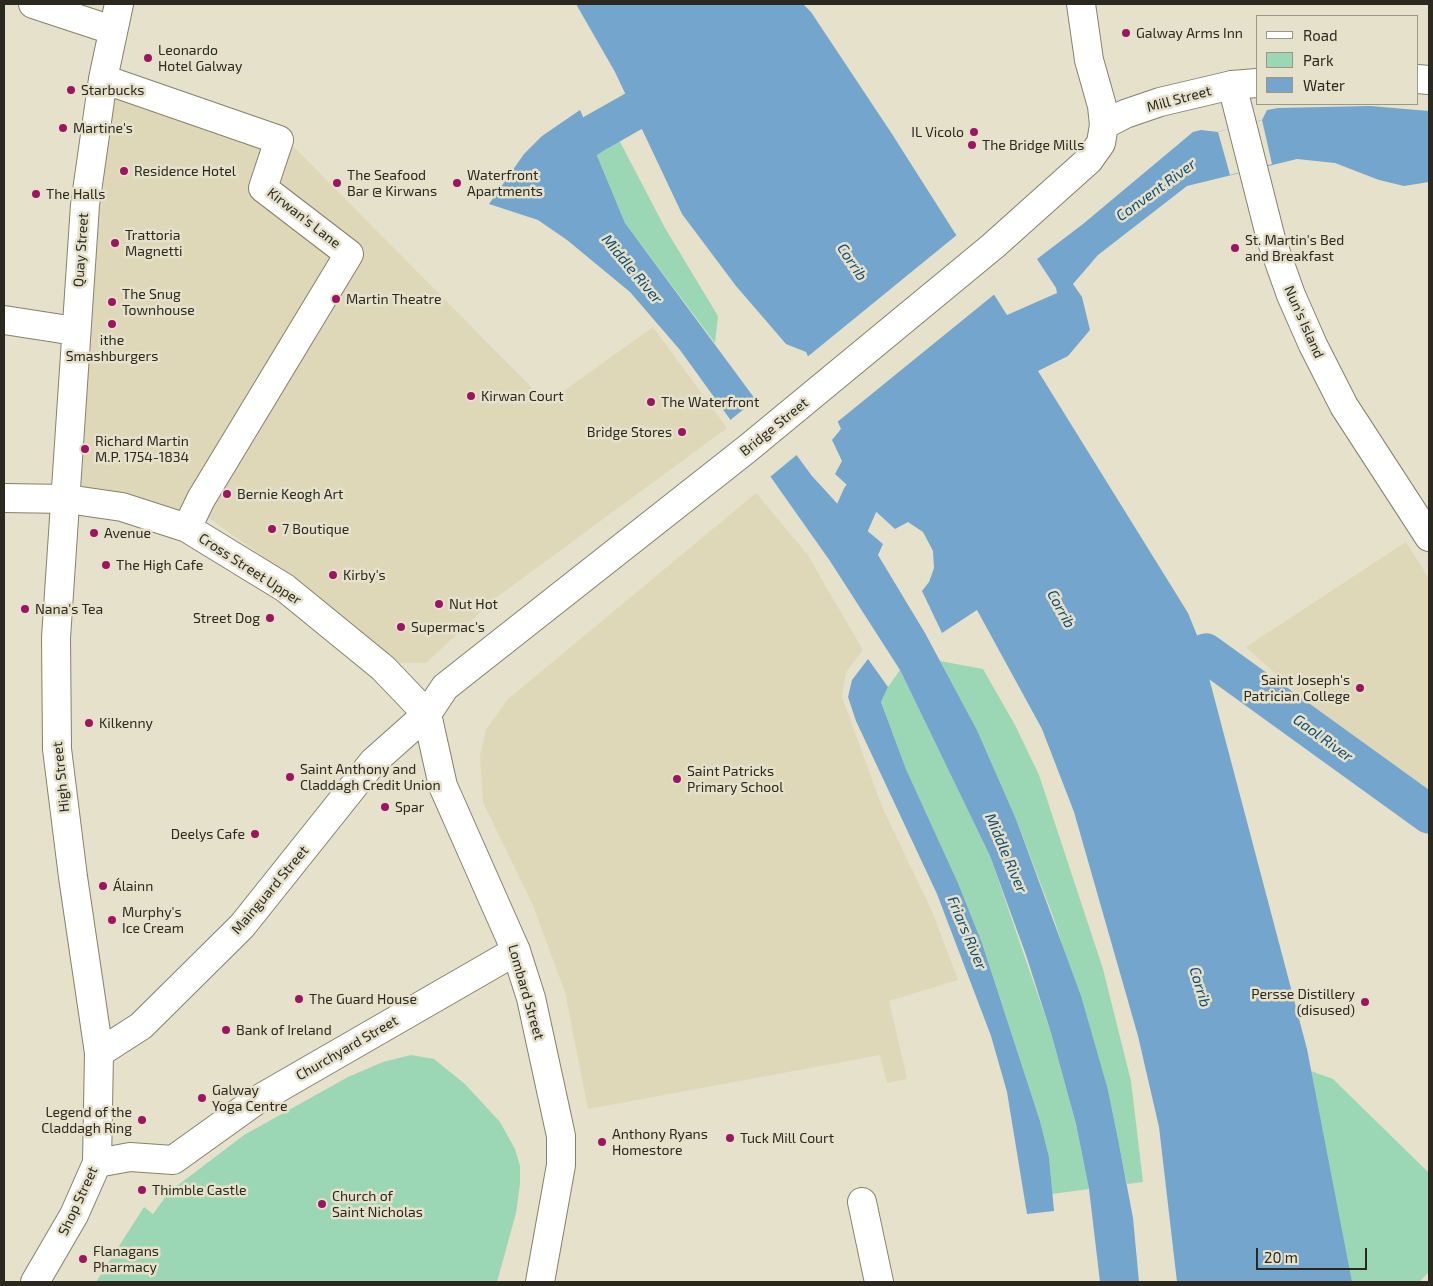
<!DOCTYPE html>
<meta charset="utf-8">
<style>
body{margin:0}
#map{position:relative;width:1433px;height:1286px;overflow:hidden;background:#e6e1ca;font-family:"Exo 2",sans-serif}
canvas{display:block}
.frame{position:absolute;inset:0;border:5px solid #2a281f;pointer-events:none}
.legend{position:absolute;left:1256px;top:15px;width:162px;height:90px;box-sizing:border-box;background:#e6e1ca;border:1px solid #9b9786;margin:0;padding:6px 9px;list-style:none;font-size:15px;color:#2a281f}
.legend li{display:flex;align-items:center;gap:10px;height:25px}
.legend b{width:25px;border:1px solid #9b9786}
.scale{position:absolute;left:1256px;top:1248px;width:111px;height:22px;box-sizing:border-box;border:2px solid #2a281f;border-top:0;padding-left:6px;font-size:15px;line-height:18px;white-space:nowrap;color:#2a281f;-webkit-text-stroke:4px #e6e1ca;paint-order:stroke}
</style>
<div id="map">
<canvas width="1433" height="1286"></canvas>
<div class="frame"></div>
<ul class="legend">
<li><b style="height:6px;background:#fff"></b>Road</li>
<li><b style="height:14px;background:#9cd7b5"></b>Park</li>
<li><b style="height:14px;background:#74a6cd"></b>Water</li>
</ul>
<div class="scale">20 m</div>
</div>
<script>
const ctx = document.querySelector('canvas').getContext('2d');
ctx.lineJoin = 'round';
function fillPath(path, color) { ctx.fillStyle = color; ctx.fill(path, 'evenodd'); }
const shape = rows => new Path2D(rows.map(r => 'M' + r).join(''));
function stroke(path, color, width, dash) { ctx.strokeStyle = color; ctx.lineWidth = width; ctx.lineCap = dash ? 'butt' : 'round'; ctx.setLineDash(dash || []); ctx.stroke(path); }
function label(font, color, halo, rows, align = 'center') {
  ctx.font = font + ' "Exo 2",sans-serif'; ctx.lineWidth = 5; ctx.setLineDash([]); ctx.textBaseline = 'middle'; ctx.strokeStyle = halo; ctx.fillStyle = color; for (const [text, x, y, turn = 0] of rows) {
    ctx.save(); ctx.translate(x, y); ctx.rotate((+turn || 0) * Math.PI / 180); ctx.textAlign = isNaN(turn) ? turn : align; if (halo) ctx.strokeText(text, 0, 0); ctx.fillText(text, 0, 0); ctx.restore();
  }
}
const built = shape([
 [109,74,281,134,547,403,653,327,727,428,497,597,426,663,387,663,300,583,206,516,68,492],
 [756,493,807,554,863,650,846,672,842,697,882,807,931,909,958,980,889,1001,907,1079,887,1083,880,1055,588,1109,565,992,532,903,483,802,480,756,486,730,507,700],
 [1406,542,1429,579,1429,790,1337,729,1246,647]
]);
const green = shape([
 [617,136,665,228,718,316,715,343,625,223,594,148],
 [940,661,983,669,1015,725,1039,775,1103,969,1131,1081,1143,1182,1127,1184,1108,1090,1054,919,1016,819,977,730],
 [900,670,990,856,1051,1033,1076,1124,1089,1189,1052,1194,1049,1157,1040,1121,982,943,958,883,906,769,881,702,888,687],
 [411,1055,434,1059,465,1084,500,1122,515,1149,520,1166,520,1184,516,1213,497,1282,96,1282,144,1207,153,1214,169,1192,244,1135,348,1077,383,1062],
 [1311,1071,1333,1079,1429,1173,1429,1272,1419,1282,1346,1282]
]);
const water = shape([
 [576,4,803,4,811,12,892,134,1007,315,1057,293,1056,288,1037,259,1083,224,1193,132,1201,130,1218,132,1257,121,1262,120,1267,110,1278,108,1370,106,1429,111,1429,182,1404,186,1379,180,1335,163,1297,159,1187,186,1098,255,1073,284,1082,297,1090,330,1068,356,1038,371,1188,613,1199,640,1307,1049,1352,1282,1177,1282,1159,1127,1138,1036,1074,812,1042,729,977,610,942,633,922,591,929,582,934,568,933,551,923,532,908,522,895,529,835,474,842,461,832,440,841,429,806,352,786,344,736,286,682,214,615,72],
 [580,110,588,128,605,120,609,131,591,141,625,223,812,476,845,512,883,544,878,555,925,633,977,730,1016,819,1081,996,1108,1090,1119,1144,1133,1218,1139,1282,1100,1282,1089,1189,1076,1124,1051,1033,1026,955,990,856,900,670,830,561,727,415,680,350,630,292,567,240,538,220,489,204,524,154,542,136],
 [868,659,888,687,881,702,906,769,958,883,982,943,1040,1121,1049,1157,1054,1211,1027,1214,1007,1092,991,1036,937,894,856,721,848,697,852,680]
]);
const pier = shape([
 [1262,120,1272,164,1230,175,1218,132],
 [958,234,996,293,836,423,806,358],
 [758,398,799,453,770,477,729,421]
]);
const canal = shape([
 [563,154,595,133,680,85],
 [844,537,861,498,894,457],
 [1155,677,1206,653,1429,814]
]);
const pedestrian = shape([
 [33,4,112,30],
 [103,79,279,140,263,188,349,254,201,499,187,528],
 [4,320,75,331],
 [4,498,67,499,122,507,187,528,285,588,383,668,427,714,373,762,242,926,141,1026,99,1053],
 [97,1163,130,1157,173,1160,254,1102,516,951],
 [35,1282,74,1215,97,1163,99,1053,73,877,57,749,56,638,85,205,103,79,119,4]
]);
const minor = shape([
 [1081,4,1089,60,1102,106,1104,125],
 [1232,85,1271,239,1291,295,1313,345,1344,406,1429,537],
 [862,1202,879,1282]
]);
const tertiary = shape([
 [1417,79,1429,80],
 [540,1282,561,1165,561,1136,531,998,516,951,443,786,427,714,445,687,747,449,993,246,1089,160,1101,143,1104,125,1125,114,1160,102,1232,85,1257,83]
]);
const markers = [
 [1126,33,5,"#9d1463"],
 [148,58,5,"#9d1463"],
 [71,90,5,"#9d1463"],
 [63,128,5,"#9d1463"],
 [974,132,5,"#9d1463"],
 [972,145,5,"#9d1463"],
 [124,171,5,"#9d1463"],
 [337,183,5,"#9d1463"],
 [457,183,5,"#9d1463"],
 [36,194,5,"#9d1463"],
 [115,243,5,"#9d1463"],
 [1235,248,5,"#9d1463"],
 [336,299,5,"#9d1463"],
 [112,302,5,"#9d1463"],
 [112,324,5,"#9d1463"],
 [471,396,5,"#9d1463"],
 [651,402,5,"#9d1463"],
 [682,432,5,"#9d1463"],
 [85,449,5,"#9d1463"],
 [227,494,5,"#9d1463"],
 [272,529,5,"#9d1463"],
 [94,533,5,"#9d1463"],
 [106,565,5,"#9d1463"],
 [333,575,5,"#9d1463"],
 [439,604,5,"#9d1463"],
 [25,609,5,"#9d1463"],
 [270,618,5,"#9d1463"],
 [401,627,5,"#9d1463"],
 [1360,688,5,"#9d1463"],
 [89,723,5,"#9d1463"],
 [290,777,5,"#9d1463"],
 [677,779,5,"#9d1463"],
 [385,807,5,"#9d1463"],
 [255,834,5,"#9d1463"],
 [103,886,5,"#9d1463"],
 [112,920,5,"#9d1463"],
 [299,999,5,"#9d1463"],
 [1365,1002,5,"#9d1463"],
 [226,1030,5,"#9d1463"],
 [202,1098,5,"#9d1463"],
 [142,1120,5,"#9d1463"],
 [730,1138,5,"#9d1463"],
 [602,1142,5,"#9d1463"],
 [142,1190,5,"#9d1463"],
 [322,1204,5,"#9d1463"],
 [83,1259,5,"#9d1463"]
];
const poiNames = [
 ["Galway Arms Inn",1136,33],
 ["Leonardo",158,50],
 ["Hotel Galway",158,66],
 ["Starbucks",81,90],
 ["Martine's",73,128],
 ["IL Vicolo",964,132,"right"],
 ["The Bridge Mills",982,145],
 ["Residence Hotel",134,171],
 ["The Seafood",347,175],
 ["Bar @ Kirwans",347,191],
 ["Waterfront",467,175],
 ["Apartments",467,191],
 ["The Halls",46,194],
 ["Trattoria",125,235],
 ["Magnetti",125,251],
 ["St. Martin's Bed",1245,240],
 ["and Breakfast",1245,256],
 ["The Snug",122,294],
 ["Townhouse",122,310],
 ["Martin Theatre",346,299],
 ["ithe",112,340,"center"],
 ["Smashburgers",112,356,"center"],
 ["Kirwan Court",481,396],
 ["The Waterfront",661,402],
 ["Bridge Stores",672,432,"right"],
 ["Richard Martin",95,441],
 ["M.P. 1754-1834",95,457],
 ["Bernie Keogh Art",237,494],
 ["7 Boutique",282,529],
 ["Avenue",104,533],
 ["The High Cafe",116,565],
 ["Kirby's",343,575],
 ["Nut Hot",449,604],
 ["Nana's Tea",35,609],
 ["Street Dog",260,618,"right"],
 ["Supermac's",411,627],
 ["Saint Joseph's",1350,680,"right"],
 ["Patrician College",1350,696,"right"],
 ["Kilkenny",99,723],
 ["Saint Anthony and",300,769],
 ["Claddagh Credit Union",300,785],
 ["Saint Patricks",687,771],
 ["Primary School",687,787],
 ["Spar",395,807],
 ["Deelys Cafe",245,834,"right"],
 ["Álainn",113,886],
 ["Murphy's",122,912],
 ["Ice Cream",122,928],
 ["Persse Distillery",1355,994,"right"],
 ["(disused)",1355,1010,"right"],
 ["The Guard House",309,999],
 ["Bank of Ireland",236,1030],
 ["Galway",212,1090],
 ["Yoga Centre",212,1106],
 ["Legend of the",132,1112,"right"],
 ["Claddagh Ring",132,1128,"right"],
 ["Anthony Ryans",612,1134],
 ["Homestore",612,1150],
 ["Tuck Mill Court",740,1138],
 ["Thimble Castle",152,1190],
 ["Church of",332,1196],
 ["Saint Nicholas",332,1212],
 ["Flanagans",93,1251],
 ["Pharmacy",93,1267]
];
const streetNames = [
 ["Mill Street",1179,99,-15],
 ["Kirwan's Lane",304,218,38],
 ["Quay Street",81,250,-86],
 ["Nun's Island",1304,322,66],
 ["Bridge Street",774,427,-39],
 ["Cross Street Upper",250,569,33],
 ["High Street",61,777,-96],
 ["Mainguard Street",270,890,-50],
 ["Lombard Street",526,992,74],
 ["Churchyard Street",347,1048,-30],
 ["Shop Street",78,1201,-65]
];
const waterNames = [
 ["Convent River",1156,190,-36],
 ["Corrib",852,262,56],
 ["Middle River",632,269,50],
 ["Corrib",1061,609,61],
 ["Gaol River",1323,738,36],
 ["Middle River",1006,853,67],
 ["Friars River",967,933,67],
 ["Corrib",1200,987,73]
];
fillPath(built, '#ded7b8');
fillPath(green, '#9cd7b5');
fillPath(water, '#74a6cd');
fillPath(pier, '#e6e1ca');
stroke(canal, '#74a6cd', 39);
stroke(pedestrian, '#85816b', 30);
stroke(minor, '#85816b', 30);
stroke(tertiary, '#85816b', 30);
stroke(pedestrian, '#fff', 28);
stroke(minor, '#fff', 28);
stroke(tertiary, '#fff', 28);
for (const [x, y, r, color] of markers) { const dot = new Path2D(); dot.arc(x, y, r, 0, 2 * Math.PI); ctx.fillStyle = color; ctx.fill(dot); stroke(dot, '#e6e1ca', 2); }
label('14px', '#2a281f', '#e6e1ca', poiNames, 'left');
label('14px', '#2a281f', '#e6e1ca', streetNames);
label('italic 15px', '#104b71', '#e6e1ca', waterNames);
</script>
